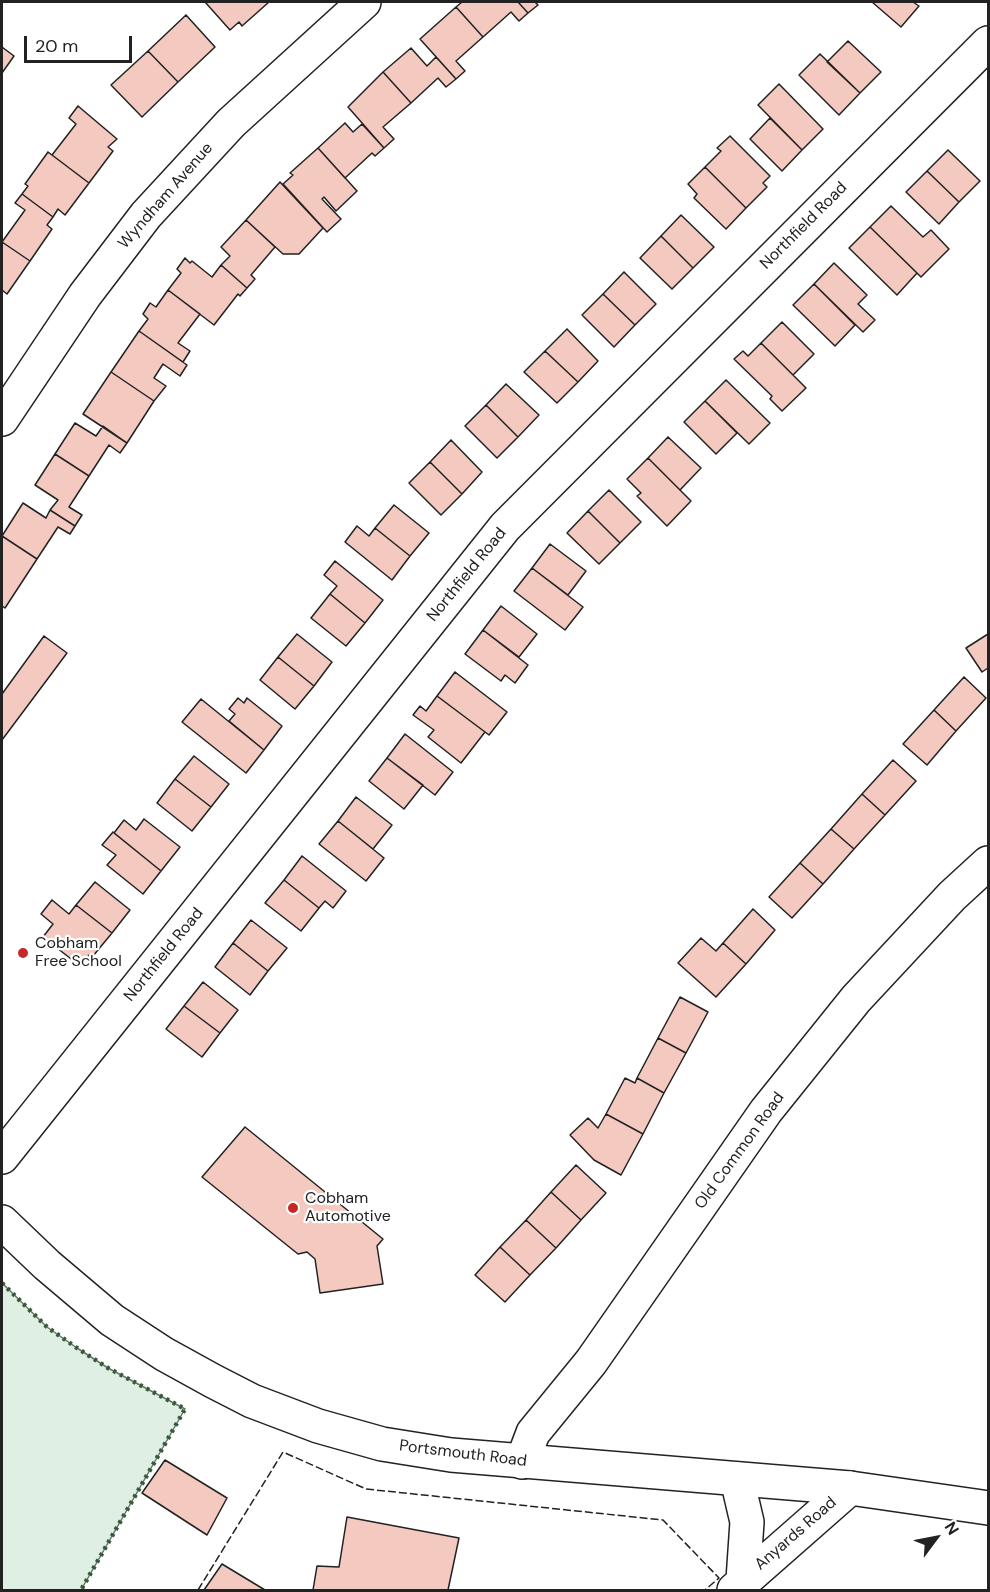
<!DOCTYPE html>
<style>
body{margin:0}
#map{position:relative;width:990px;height:1592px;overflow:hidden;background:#fff;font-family:"DM Sans",sans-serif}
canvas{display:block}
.frame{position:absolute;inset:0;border:3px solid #222;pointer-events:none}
.north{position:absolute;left:906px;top:1508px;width:60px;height:60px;-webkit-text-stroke:4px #fff;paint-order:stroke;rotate:58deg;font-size:16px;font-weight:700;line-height:24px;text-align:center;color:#222}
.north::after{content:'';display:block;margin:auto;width:21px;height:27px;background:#222;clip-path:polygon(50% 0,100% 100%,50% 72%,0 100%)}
.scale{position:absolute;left:24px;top:36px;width:108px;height:27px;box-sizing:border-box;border:3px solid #222;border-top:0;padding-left:8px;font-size:18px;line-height:21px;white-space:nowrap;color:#222;-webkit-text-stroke:4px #fff;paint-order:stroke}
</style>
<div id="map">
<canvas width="990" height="1592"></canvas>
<div class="frame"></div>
<div class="north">N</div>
<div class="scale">20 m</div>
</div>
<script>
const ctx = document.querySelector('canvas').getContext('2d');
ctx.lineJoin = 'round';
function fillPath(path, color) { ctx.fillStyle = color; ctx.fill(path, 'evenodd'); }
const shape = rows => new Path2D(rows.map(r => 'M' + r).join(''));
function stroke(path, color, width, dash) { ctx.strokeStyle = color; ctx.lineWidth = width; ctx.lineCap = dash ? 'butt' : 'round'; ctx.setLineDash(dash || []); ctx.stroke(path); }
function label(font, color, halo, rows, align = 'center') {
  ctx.font = font + ' "DM Sans",sans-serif'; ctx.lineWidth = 4.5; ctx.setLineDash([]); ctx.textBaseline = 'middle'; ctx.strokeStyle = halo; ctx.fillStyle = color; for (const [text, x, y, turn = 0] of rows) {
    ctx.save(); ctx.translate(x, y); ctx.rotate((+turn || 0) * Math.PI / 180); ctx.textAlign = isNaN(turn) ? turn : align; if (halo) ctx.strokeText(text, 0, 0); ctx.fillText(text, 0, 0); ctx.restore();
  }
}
const green = shape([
 [2,1283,47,1327,77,1348,108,1368,185,1409,81,1590,2,1590,2,1283]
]);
const building = shape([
 [205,2,269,2,242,26,239,22,230,30,205,2],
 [462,2,518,2,528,13,519,21,511,12,483,37,456,7,462,2],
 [518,2,535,2,538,5,528,13,518,2],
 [872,2,913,2,919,6,901,27,872,2],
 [456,7,483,37,456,61,465,71,456,79,420,39,456,7],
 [186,15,215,47,178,82,148,51,186,15],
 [848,41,881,72,860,93,827,62,848,41],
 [2,47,14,56,2,73,2,47],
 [411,48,427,66,436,57,456,79,446,87,438,78,411,103,383,72,411,48],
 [148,51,178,82,142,117,111,85,148,51],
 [820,54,860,93,839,115,799,75,820,54],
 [383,72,411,103,383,127,394,139,384,148,348,107,383,72],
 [779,84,823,129,802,150,758,105,779,84],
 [78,106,117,139,108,147,113,151,89,183,52,155,76,124,69,118,78,106],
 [770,118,802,150,782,171,750,139,770,118],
 [345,123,353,132,362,124,384,148,375,156,372,153,345,178,318,148,345,123],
 [730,136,770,176,763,183,767,187,746,208,705,167,721,151,717,148,730,136],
 [318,148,357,191,336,211,324,197,322,199,341,219,327,232,283,184,293,175,290,173,318,148],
 [948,150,980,181,959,202,927,171,948,150],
 [48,152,89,183,65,215,58,209,53,217,22,194,28,186,25,184,48,152],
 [705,167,746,208,726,229,694,198,697,194,688,184,705,167],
 [927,171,959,202,939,224,906,192,927,171],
 [280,182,323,228,299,254,283,254,246,220,280,182],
 [22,194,53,217,47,225,52,229,30,261,2,242,25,210,15,203,22,194],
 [891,206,923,237,931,230,949,249,921,277,870,227,891,206],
 [681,215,714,247,693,268,661,236,681,215],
 [246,220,275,247,251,275,255,279,247,288,221,265,230,256,221,247,246,220],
 [870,227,917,273,897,295,849,248,870,227],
 [661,236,693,268,672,289,640,258,661,236],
 [2,242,30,261,7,294,2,290,2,242],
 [185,258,190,263,192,261,212,277,221,265,247,288,240,296,238,294,214,325,168,290,181,273,177,269,185,258],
 [834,263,867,295,858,304,875,320,863,332,814,284,834,263],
 [624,272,656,304,635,325,603,294,624,272],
 [814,284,855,325,835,346,793,305,814,284],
 [168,290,200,314,178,343,190,351,183,362,139,331,148,319,143,314,150,303,156,307,168,290],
 [603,294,635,325,614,347,582,315,603,294],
 [782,322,814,354,793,375,761,343,782,322],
 [567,329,598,361,578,382,545,351,567,329],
 [139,331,187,365,180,376,163,364,154,378,166,386,154,401,111,372,139,331],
 [761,343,806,388,782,411,770,399,772,396,734,359,743,351,748,356,761,343],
 [545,351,578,382,557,403,524,372,545,351],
 [111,372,154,401,127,443,83,414,111,372],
 [726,380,770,423,749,444,705,401,726,380],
 [506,384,539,415,518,437,486,405,506,384],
 [705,401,737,433,716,454,684,422,705,401],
 [486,405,518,437,497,458,465,426,486,405],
 [75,423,96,436,103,426,127,443,120,453,109,445,89,476,55,454,75,423],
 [668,437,701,468,680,490,648,458,668,437],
 [451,440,482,472,462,494,430,462,451,440],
 [55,454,89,476,69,507,82,515,75,526,50,510,58,500,35,485,55,454],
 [648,458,691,501,667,526,637,496,641,493,627,479,648,458],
 [430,462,462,494,441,515,409,483,430,462],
 [609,490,641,522,620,543,588,511,609,490],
 [23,503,46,518,50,510,75,526,70,534,58,527,37,559,2,536,23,503],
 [394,505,429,533,410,556,375,528,394,505],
 [588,511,620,543,599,564,567,533,588,511],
 [357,526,369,536,375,528,410,556,392,580,345,542,357,526],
 [2,536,37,559,5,608,2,606,2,536],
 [550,544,586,571,568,595,532,568,550,544],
 [335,561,383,600,365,623,330,594,337,586,324,575,335,561],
 [532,568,583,607,565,630,514,591,532,568],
 [330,594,365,623,346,646,311,618,330,594],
 [501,606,537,634,519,657,483,630,501,606],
 [483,630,528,665,515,683,505,675,501,681,465,654,483,630],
 [297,634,332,662,314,686,278,657,297,634],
 [988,634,988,668,982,672,966,648,988,634],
 [44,636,67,653,2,740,2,694,44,636],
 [278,657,314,686,295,709,260,680,278,657],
 [455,672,507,712,489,735,437,696,455,672],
 [964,677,986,698,956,731,934,710,964,677],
 [437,696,485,732,461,763,428,737,434,730,413,715,420,706,426,711,437,696],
 [238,698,244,703,247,698,282,726,264,750,229,721,235,714,229,709,238,698],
 [201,699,264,750,246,773,182,722,201,699],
 [934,710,956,731,927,765,903,744,934,710],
 [405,734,453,772,435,795,387,758,405,734],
 [194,756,229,784,211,807,175,779,194,756],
 [387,758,423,785,404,809,369,781,387,758],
 [893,760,916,781,885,815,862,794,893,760],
 [175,779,211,807,192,831,157,803,175,779],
 [862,794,885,815,854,849,831,829,862,794],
 [356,797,392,825,373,849,338,821,356,797],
 [144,819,180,847,161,871,114,833,124,820,136,830,144,819],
 [338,821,384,858,366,881,319,844,338,821],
 [831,829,854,849,823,884,800,863,831,829],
 [113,832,161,871,143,894,107,865,116,855,102,845,113,832],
 [302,856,346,891,333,908,325,901,319,908,284,880,302,856],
 [800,863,823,884,792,918,769,897,800,863],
 [284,880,319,908,301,931,265,903,284,880],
 [95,882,130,910,112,933,76,905,95,882],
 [52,900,69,914,76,905,112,933,93,956,90,954,80,966,43,937,53,924,41,914,52,900],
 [753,909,775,930,746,964,723,943,753,909],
 [251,920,287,948,268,971,233,943,251,920],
 [701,938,716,951,723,943,746,964,716,997,678,963,701,938],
 [233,943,268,971,250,995,215,967,233,943],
 [203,982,238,1010,220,1033,184,1006,203,982],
 [680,997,708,1012,686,1053,658,1038,680,997],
 [184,1006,220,1033,202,1057,166,1029,184,1006],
 [658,1038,686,1053,664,1093,637,1078,658,1038],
 [625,1078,635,1083,637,1078,664,1093,643,1134,606,1114,625,1078],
 [606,1114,643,1134,621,1175,594,1160,570,1135,588,1118,598,1128,606,1114],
 [245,1127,383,1239,377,1246,383,1284,320,1293,315,1259,307,1252,298,1254,202,1177,245,1127],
 [576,1165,606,1193,581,1220,551,1192,576,1165],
 [551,1192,581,1220,556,1248,526,1220,551,1192],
 [526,1220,556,1248,530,1275,500,1247,526,1220],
 [500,1247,530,1275,505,1302,475,1275,500,1247],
 [165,1460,227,1498,207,1535,142,1493,165,1460],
 [347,1517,459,1538,448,1590,313,1590,317,1566,339,1567,347,1517],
 [222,1564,265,1590,204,1590,222,1564]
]);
const minor = shape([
 [2,419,85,295,146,215,231,123,364,2],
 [2,1157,505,527,988,43],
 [522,1462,533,1433,591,1362,766,1111,856,999,952,896,988,863],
 [737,1479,747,1522,743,1580],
 [734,1590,850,1488]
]);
const major = shape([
 [2,1222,47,1265,112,1320,164,1354,213,1381,252,1401,318,1426,382,1444,451,1455,850,1488,988,1508]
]);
const hedge = shape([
 [2,1283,47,1327,77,1348,108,1368,185,1409,81,1590]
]);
const fence = shape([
 [198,1590,283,1452,366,1489,663,1520,719,1578,705,1590]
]);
const markers = [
 [23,953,6,"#c62828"],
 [293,1208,6,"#c62828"]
];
const streetNames = [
 ["Wyndham Avenue",166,196,-49],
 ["Northfield Road",804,226,-45],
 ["Northfield Road",467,575,-51],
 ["Northfield Road",164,955,-51],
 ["Old Common Road",740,1151,-54],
 ["Portsmouth Road",463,1454,7],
 ["Anyards Road",796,1534,-41]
];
const poiNames = [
 ["Cobham",35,944],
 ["Free School",35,962],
 ["Cobham",305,1199],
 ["Automotive",305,1217]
];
fillPath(green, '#e0efe3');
stroke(green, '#6f6f6f', 1.5);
fillPath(building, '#f3c9c0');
stroke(building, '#222', 1.5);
stroke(minor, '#222', 36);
stroke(major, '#222', 36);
stroke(minor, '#fff', 33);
stroke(major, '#fff', 33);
stroke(hedge, '#2f5e38', 4.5, [3, 4.5]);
stroke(fence, '#222', 1.5, [8, 3]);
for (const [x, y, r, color] of markers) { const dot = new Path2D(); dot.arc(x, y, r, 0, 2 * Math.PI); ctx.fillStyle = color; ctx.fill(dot); stroke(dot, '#fff', 2); }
label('16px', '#222', '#fff', streetNames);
label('16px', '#222', '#fff', poiNames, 'left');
</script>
